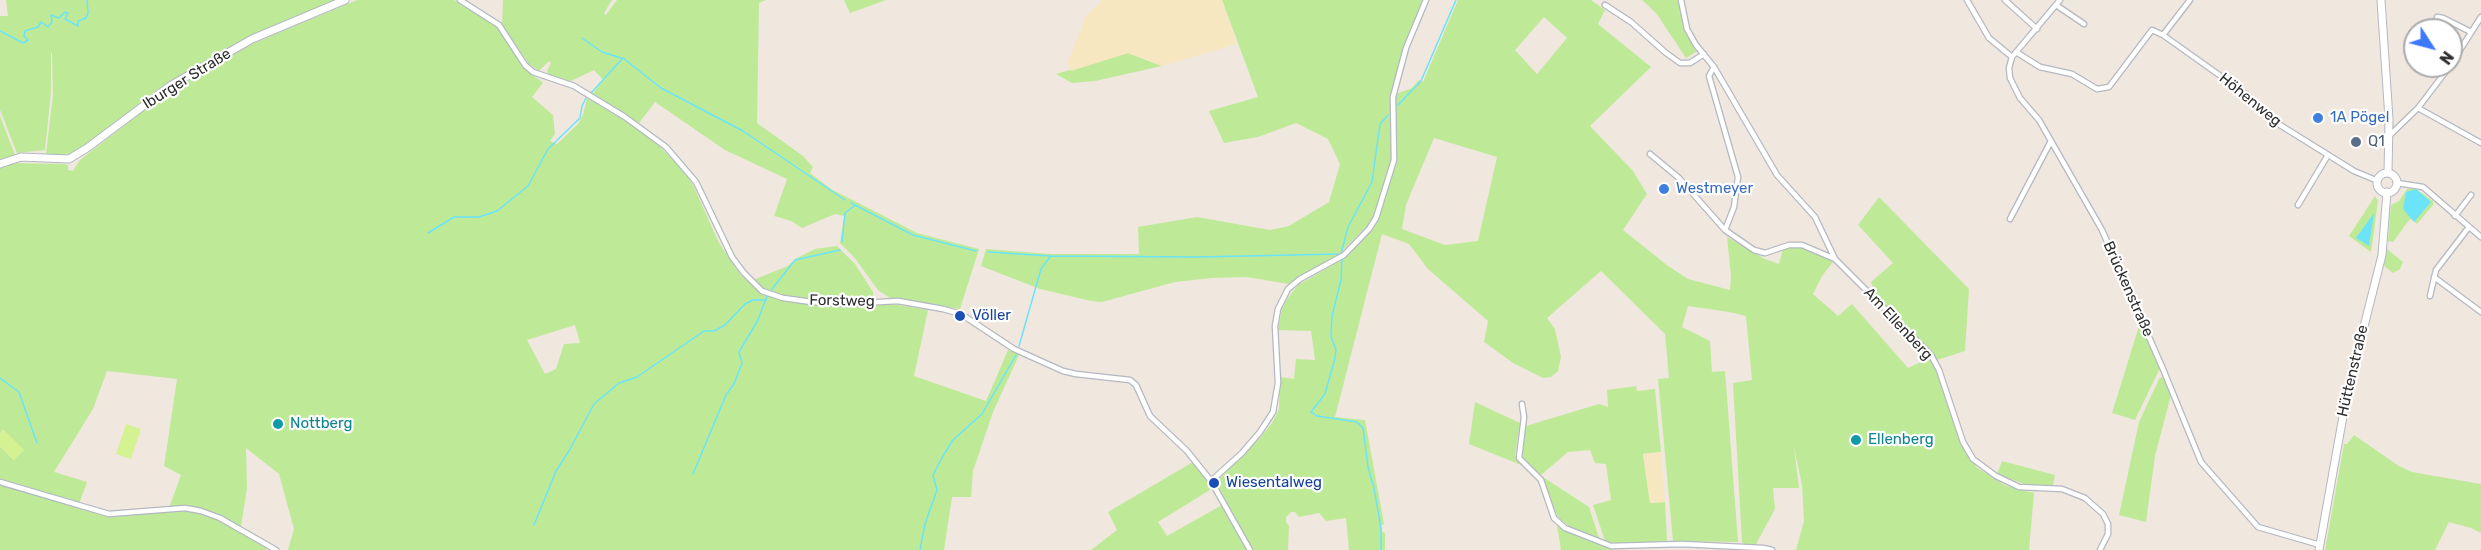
<!DOCTYPE html>
<meta charset="utf-8">
<style>
body{margin:0}
#map{position:relative;width:2481px;height:550px;overflow:hidden;background:#f0e7df;font-family:Rubik,sans-serif}
canvas{display:block}
.north{position:absolute;left:2403px;top:18px;width:60px;height:60px;box-sizing:border-box;background:#fff;border:2px solid #ababab;border-radius:50%;rotate:126deg;font-size:16px;font-weight:700;line-height:24px;text-align:center;color:#2e2e2e}
.north::after{content:'';display:block;margin:auto;width:21px;height:27px;background:#3d79ff;clip-path:polygon(50% 0,100% 100%,50% 72%,0 100%)}
</style>
<div id="map">
<canvas width="2481" height="550"></canvas>
<div class="north">N</div>
</div>
<script>
const ctx = document.querySelector('canvas').getContext('2d');
ctx.lineJoin = 'round';
function fillPath(path, color) { ctx.fillStyle = color; ctx.fill(path, 'evenodd'); }
const shape = rows => new Path2D(rows.map(r => 'M' + r).join(''));
function stroke(path, color, width, dash) { ctx.strokeStyle = color; ctx.lineWidth = width; ctx.lineCap = dash ? 'butt' : 'round'; ctx.setLineDash(dash || []); ctx.stroke(path); }
function label(font, color, halo, rows, align = 'center') {
  ctx.font = font + ' Rubik,sans-serif'; ctx.lineWidth = 4.5; ctx.setLineDash([]); ctx.textBaseline = 'middle'; ctx.strokeStyle = halo; ctx.fillStyle = color; for (const [text, x, y, turn = 0] of rows) {
    ctx.save(); ctx.translate(x, y); ctx.rotate((+turn || 0) * Math.PI / 180); ctx.textAlign = isNaN(turn) ? turn : align; if (halo) ctx.strokeText(text, 0, 0); ctx.fillText(text, 0, 0); ctx.restore();
  }
}
const green = shape([
 [6,0,339,0,268,28,225,49,157,90,79,150,69,154,60,155,46,154,53,94,52,53,43,52,51,53,51,92,45,150,17,153,0,110,0,16,8,16],
 [357,0,454,0,495,25,503,33,523,67,543,83,532,97,553,115,555,134,550,141,557,144,578,124,583,115,587,98,624,120,654,141,684,171,693,185,719,243,742,277,753,280,788,266,795,259,815,249,837,246,855,264,873,292,873,304,893,304,928,310,914,376,986,401,1008,350,1019,355,993,412,973,471,971,497,952,497,944,550,288,550,294,529,279,474,246,448,247,488,241,527,202,509,187,506,169,508,181,475,164,466,177,379,107,371,93,409,54,472,87,482,79,504,31,493,108,517,186,510,200,513,223,520,267,548,265,550,0,550,0,446,14,460,3,430,0,434,0,168,13,163,64,164,68,165,68,170,73,171,80,160,153,103,193,76,252,44],
 [575,325,580,343,564,344,556,369,545,374,527,340],
 [503,0,612,0,604,13,606,15,617,0,766,0,759,3,757,123,803,156,813,167,810,173,831,189,917,233,979,249,960,309,890,298,878,290,854,257,840,243,844,216,835,214,802,228,791,221,774,216,787,179,725,150,655,102,639,123,592,95,603,80,594,70,571,81,549,75,547,71,551,63,549,61,539,71,529,64,502,24],
 [844,0,886,0,850,13],
 [1222,0,1423,0,1403,48,1392,93,1396,94,1412,88,1419,80,1423,82,1458,0,1591,0,1605,10,1598,24,1651,67,1590,126,1633,171,1647,194,1623,230,1668,266,1688,279,1730,290,1731,276,1727,237,1765,259,1779,264,1783,249,1788,247,1802,247,1833,262,1822,276,1813,294,1838,316,1852,304,1908,368,1930,358,1937,372,1960,438,1976,467,2006,486,2034,493,2029,550,1796,550,1804,521,1802,485,1794,447,1799,488,1773,488,1775,509,1756,544,1745,545,1742,542,1733,383,1752,380,1746,316,1729,312,1688,306,1682,327,1710,341,1712,372,1725,371,1738,542,1673,541,1658,379,1669,378,1665,334,1601,271,1547,318,1555,329,1561,357,1558,371,1551,377,1543,378,1513,363,1484,342,1488,321,1428,269,1409,244,1382,234,1335,417,1365,420,1384,524,1381,526,1381,531,1385,533,1385,550,1349,550,1346,518,1326,521,1319,513,1299,517,1295,512,1291,512,1286,517,1286,522,1289,526,1288,550,1252,550,1216,482,1261,437,1272,423,1279,409,1280,377,1294,379,1296,359,1315,360,1311,331,1278,330,1282,309,1287,299,1298,285,1347,257,1375,227,1370,223,1336,257,1288,284,1247,277,1211,278,1175,282,1102,302,1091,301,1040,289,981,266,986,249,1051,254,1139,254,1138,227,1197,217,1270,230,1289,226,1329,202,1340,164,1328,139,1296,123,1258,137,1224,143,1209,111,1258,97],
 [1544,17,1567,38,1537,74,1515,50],
 [1434,138,1497,157,1478,241,1445,245,1402,229,1406,205],
 [1642,0,1678,0,1685,30,1697,51,1686,58,1656,13],
 [1128,53,1162,66,1095,81,1072,83,1056,74],
 [0,116,15,155,0,159],
 [2415,188,2433,201,2433,205,2417,224,2412,219,2410,219,2393,242,2388,241,2391,205,2399,201,2407,189],
 [2375,196,2378,201,2371,252,2349,236],
 [1879,197,1969,289,1965,351,1937,360,1920,340,1878,299,1871,282,1893,263,1858,225],
 [2387,249,2403,262,2400,269,2393,273,2383,265],
 [2140,323,2160,368,2135,420,2112,413],
 [2162,377,2165,378,2171,395,2155,456,2146,522,2119,515,2139,422,2159,379],
 [1636,386,1637,391,1655,389,1661,452,1643,454,1650,503,1665,502,1667,540,1665,543,1612,544,1605,541,1593,505,1611,500,1606,464,1595,463,1590,450,1568,452,1541,475,1525,462,1520,454,1526,426,1599,404,1608,407,1607,390],
 [1475,402,1520,423,1515,455,1521,465,1469,444],
 [2354,435,2399,466,2412,472,2481,484,2481,533,2471,528,2449,522,2435,550,2325,550,2344,444,2347,444],
 [2002,461,2055,475,2053,485,2030,486,1997,474],
 [1193,462,1213,488,1158,522,1167,536,1222,505,1247,550,1091,550,1117,530,1108,512],
 [1543,477,1589,507,1599,538,1570,527,1560,519,1556,513],
 [1557,525,1610,549,1617,550,1561,550]
]);
const sand = shape([
 [1103,0,1222,0,1237,44,1162,66,1128,53,1071,71,1067,64,1086,16],
 [1661,452,1665,502,1650,503,1643,454]
]);
const pitch = shape([
 [126,424,141,429,131,459,116,454],
 [4,430,24,450,14,460,0,446,0,434]
]);
const water = shape([
 [2416,189,2431,202,2414,222,2403,209,2406,192],
 [2374,213,2369,246,2356,238]
]);
const stream = shape([
 [0,31,23,43,28,40,24,36,25,31,38,27,41,22,48,27,52,22,51,15,59,18,65,12,68,13,65,19,78,26,78,21,86,18,88,13,87,0],
 [582,38,602,52,621,58],
 [591,93,623,58,661,88,743,131,845,200],
 [1398,105,1421,81,1456,0],
 [851,203,913,235,976,251],
 [428,233,454,217,479,217,497,211,528,186,548,149,580,118,582,106,586,98],
 [842,242,845,213,854,206],
 [988,252,1050,256,1197,257,1341,254],
 [1341,254,1348,227,1372,182,1380,124,1388,115],
 [1342,259,1341,280,1332,316,1331,337,1336,349,1335,358,1325,394,1311,412,1317,416,1357,422,1363,428,1368,467,1374,488,1381,528,1381,550],
 [772,289,795,260,840,250],
 [1019,346,1041,269,1050,257],
 [0,378,19,392,37,443],
 [693,474,726,395,734,384,742,363,739,352,758,320,767,296],
 [534,525,556,471,569,451,594,404,619,383,637,377,704,331,714,331,725,325,745,304,753,300,766,300],
 [920,550,925,524,937,490,933,475,944,454,953,440,982,414,1016,355]
]);
const street = shape([
 [460,0,499,25,525,65,533,72,574,86,625,117,666,147,696,182,732,257,744,273,762,291,783,298,812,302,843,304,898,301,943,309,961,314,1014,349,1063,371,1076,374,1130,380,1136,385,1150,416,1187,451,1211,481,1250,550],
 [1681,0,1687,29,1696,45,1714,67,1777,175,1815,217,1835,259,1931,355,1939,370,1963,442,1973,459,1996,476,2019,487,2062,489,2085,498,2103,514,2108,524,2108,534,2100,550],
 [1967,0,1989,38,2012,57],
 [2005,0,2037,29],
 [2060,0,2012,57,2009,68,2010,78,2020,98,2039,120,2102,230,2163,369,2201,462,2258,527,2320,545],
 [2190,0,2163,35,2246,94,2272,120,2354,171,2378,181],
 [1605,5,1631,22,1666,53,1680,63,1690,63,1704,54],
 [2056,5,2084,24],
 [2437,17,2443,18,2471,32],
 [2016,52,2040,67,2072,74,2097,89,2109,87,2152,30,2163,35],
 [2451,64,2481,17],
 [1714,67,1709,76,1738,177,1734,207,1725,230],
 [2418,108,2481,143],
 [2389,136,2418,108,2450,66],
 [1650,154,1679,178,1725,230,1754,250,1765,253,1789,245,1802,245,1835,259],
 [2397,183,2423,187,2481,237],
 [2298,205,2328,155],
 [2455,216,2471,195],
 [2010,219,2051,141],
 [2434,277,2481,312],
 [2430,296,2436,270,2469,227],
 [1522,404,1524,417,1519,458,1541,480,1554,518,1565,528,1611,546,1682,544,1763,548,1772,550],
 [1211,481,1242,453,1260,432,1273,412,1278,383,1275,326,1278,309,1288,289,1300,279,1344,255,1369,229,1376,218,1394,160,1393,97,1406,48,1426,0],
 [0,482,109,514,185,508,201,511,220,518,276,550]
]);
const secondary = shape([
 [2381,0,2389,119,2388,173],
 [0,164,21,157,69,159,87,148,170,86,252,39,345,0],
 '2377 183a10 10 0 1 1 20 0a10 10 0 1 1-20 0Z',
 [2319,550,2347,394,2382,255,2387,192]
]);
const markers = [
 [2318,118,6,"#3f7fe0"],
 [2356,142,6,"#5c6f8a"],
 [1664,189,6,"#3f7fe0"],
 [960,316,6,"#1a4fb4"],
 [278,424,6,"#0f9aa8"],
 [1856,440,6,"#0f9aa8"],
 [1214,483,6,"#1a4fb4"]
];
const streetNames = [
 ["Iburger Straße",187,79,-32],
 ["Höhenweg",2250,100,39],
 ["Brückenstraße",2128,289,66],
 ["Forstweg",842,301,1],
 ["Am Ellenberg",1898,324,47],
 ["Hüttenstraße",2353,371,-77]
];
const shopNames = [
 ["1A Pögel",2330,118],
 ["Westmeyer",1676,189]
];
const serviceNames = [
 ["Q1",2368,142]
];
const transitNames = [
 ["Völler",972,316],
 ["Wiesentalweg",1226,483]
];
const cultureNames = [
 ["Nottberg",290,424],
 ["Ellenberg",1868,440]
];
fillPath(green, '#beea98');
fillPath(sand, '#f6e7c1');
fillPath(pitch, '#d5f293');
fillPath(water, '#6be4f9');
stroke(stream, '#6be4f9', 1.5);
stroke(street, '#b3b8c2', 7);
stroke(secondary, '#b3b8c2', 9);
stroke(street, '#fff', 4.5);
stroke(secondary, '#fff', 7);
for (const [x, y, r, color] of markers) { const dot = new Path2D(); dot.arc(x, y, r, 0, 2 * Math.PI); ctx.fillStyle = color; ctx.fill(dot); stroke(dot, '#fff', 2); }
label('15px', '#2e2e2e', '#fff', streetNames);
label('15px', '#366cbe', '#fff', shopNames, 'left');
label('15px', '#4e5e75', '#fff', serviceNames, 'left');
label('15px', '#164399', '#fff', transitNames, 'left');
label('15px', '#0d838f', '#fff', cultureNames, 'left');
</script>
